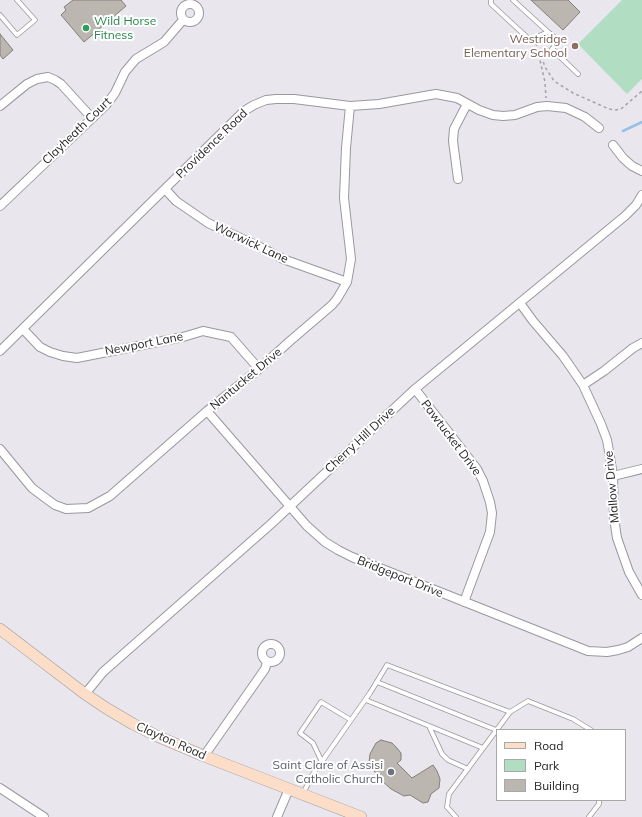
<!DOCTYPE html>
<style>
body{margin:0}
#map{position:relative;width:642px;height:817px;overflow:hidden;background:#e9e6ee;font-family:Mulish,sans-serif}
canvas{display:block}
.legend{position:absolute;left:496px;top:729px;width:130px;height:72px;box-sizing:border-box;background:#fff;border:1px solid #a8a8a9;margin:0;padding:5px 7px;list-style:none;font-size:12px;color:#262528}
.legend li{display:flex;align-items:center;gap:8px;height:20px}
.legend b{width:20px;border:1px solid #a8a8a9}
</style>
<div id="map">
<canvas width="642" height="817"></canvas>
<ul class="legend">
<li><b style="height:5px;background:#fcddc7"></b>Road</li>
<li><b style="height:11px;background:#b1dec3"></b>Park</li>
<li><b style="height:11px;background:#bbb6b0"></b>Building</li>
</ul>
</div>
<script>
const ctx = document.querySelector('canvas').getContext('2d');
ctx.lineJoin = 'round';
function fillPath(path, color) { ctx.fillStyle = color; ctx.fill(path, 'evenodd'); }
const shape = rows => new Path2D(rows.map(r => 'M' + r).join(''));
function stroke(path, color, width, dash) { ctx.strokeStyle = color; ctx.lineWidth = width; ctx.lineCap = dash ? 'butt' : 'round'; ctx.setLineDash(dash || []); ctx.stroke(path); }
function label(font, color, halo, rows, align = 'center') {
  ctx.font = font + ' Mulish,sans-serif'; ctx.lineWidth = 4; ctx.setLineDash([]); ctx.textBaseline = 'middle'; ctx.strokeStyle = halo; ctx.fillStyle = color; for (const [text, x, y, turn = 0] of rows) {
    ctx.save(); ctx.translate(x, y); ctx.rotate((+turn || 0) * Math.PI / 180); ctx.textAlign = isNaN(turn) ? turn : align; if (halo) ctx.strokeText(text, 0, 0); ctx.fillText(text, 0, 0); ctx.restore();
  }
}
const green = shape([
 [622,0,642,0,642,79,627,94,578,44]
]);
const stream = shape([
 [623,131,642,122]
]);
const building = shape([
 [73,0,121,0,126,6,84,42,61,15,66,10,64,7,73,0],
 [531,0,568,0,580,12,563,30,531,0],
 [0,34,13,50,3,59,0,55,0,34],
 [381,740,392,743,396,747,401,753,401,760,397,763,412,778,433,765,437,771,440,779,439,788,431,794,428,802,423,803,410,795,404,796,391,789,381,780,372,768,369,762,370,754,376,743,381,740]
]);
const path = shape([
 [536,43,545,82,546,98],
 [548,53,542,58,545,67,554,81,573,93,609,109,615,110,621,109,642,91]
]);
const lane = shape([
 [491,0,491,4,530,40,548,32,513,0],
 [0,15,17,35,35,20,17,0],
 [548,32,559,41,552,49,578,74],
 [377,682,496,730],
 [366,700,483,748],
 [429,726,442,754,448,760,468,769],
 [322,762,313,743,300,733,321,702,351,720],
 [303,794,311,777,370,693,387,665,510,712],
 [456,817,447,807,449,794,510,712,528,701,573,719,591,730],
 [589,817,599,804,599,800]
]);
const street = shape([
 '181 13a9 9 0 1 1 18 0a9 9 0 1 1-18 0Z',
 [0,106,27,84,37,79,48,77,55,80,61,84,92,118],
 [613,145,623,158,632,166,642,171],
 [458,179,453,141,454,129,467,104],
 [165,189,176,201,208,223,260,247,283,259,347,282],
 [0,206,106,105,115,93,125,72,136,59,164,42,183,20],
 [520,303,533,321,563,356,583,385,601,424,607,440,610,457,613,476,614,518,617,538,629,572,642,595],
 [23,329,40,347,50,352,63,356,77,358,183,337,203,331,231,337,259,369],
 [0,351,244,111,254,105,266,100,276,99,294,99,350,106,379,104,436,94,457,98,479,110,493,115,503,116,515,115,537,107,547,106,566,108,585,117,599,128],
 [583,385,604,371,633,348,642,343],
 [415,389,477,469,483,481,490,502,492,513,490,532,464,602],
 [207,411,307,526,325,542,338,550,352,557,588,651,607,652,618,650,628,647,642,638],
 [0,449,32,488,44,497,55,505,66,509,88,508,110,496,207,411,259,369,290,341,332,305,337,299,347,282,351,259,344,198,346,148,350,106],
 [613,476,642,469],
 '262 653a9 9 0 1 1 18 0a9 9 0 1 1-18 0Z',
 [85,694,103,672,271,524,415,389,625,216,636,205,642,195],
 [204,756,265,669,267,662],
 [0,788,44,817],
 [277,817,289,789]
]);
const secondary = shape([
 [0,629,85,694,106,708,133,724,159,737,204,756,361,817]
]);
const markers = [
 [86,28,4,"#2e9e5b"],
 [575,46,4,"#8d6e63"],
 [391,772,4,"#6b7280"]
];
const leisureNames = [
 ["Wild Horse",94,21],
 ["Fitness",94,35]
];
const educationNames = [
 ["Westridge",567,39],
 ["Elementary School",567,53]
];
const streetNames = [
 ["Clayheath Court",77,131,-44],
 ["Providence Road",212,144,-44],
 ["Warwick Lane",251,243,25],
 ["Newport Lane",144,344,-11],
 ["Nantucket Drive",246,379,-40],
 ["Pawtucket Drive",451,438,53],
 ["Cherry Hill Drive",360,440,-43],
 ["Mallow Drive",612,487,-95],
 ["Bridgeport Drive",400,577,22],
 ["Clayton Road",171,741,24]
];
const worshipNames = [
 ["Saint Clare of Assisi",383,765],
 ["Catholic Church",383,779]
];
fillPath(green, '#b1dec3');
stroke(stream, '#96c0e7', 2.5);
fillPath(building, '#bbb6b0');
stroke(building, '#837f78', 1);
stroke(lane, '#9a989f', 5.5);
stroke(street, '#9a989f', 10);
stroke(secondary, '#9a989f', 12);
stroke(path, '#a4a2a8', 1.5, [3, 3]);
stroke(lane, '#fff', 4);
stroke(street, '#fff', 8);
stroke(secondary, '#fcddc7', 11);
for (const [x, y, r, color] of markers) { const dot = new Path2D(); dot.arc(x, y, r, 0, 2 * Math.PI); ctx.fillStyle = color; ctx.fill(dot); stroke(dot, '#fff', 1.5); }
label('12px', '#27864d', '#fff', leisureNames, 'left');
label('12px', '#785e54', '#fff', educationNames, 'right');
label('12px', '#262528', '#fff', streetNames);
label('12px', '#5b616d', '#fff', worshipNames, 'right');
</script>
